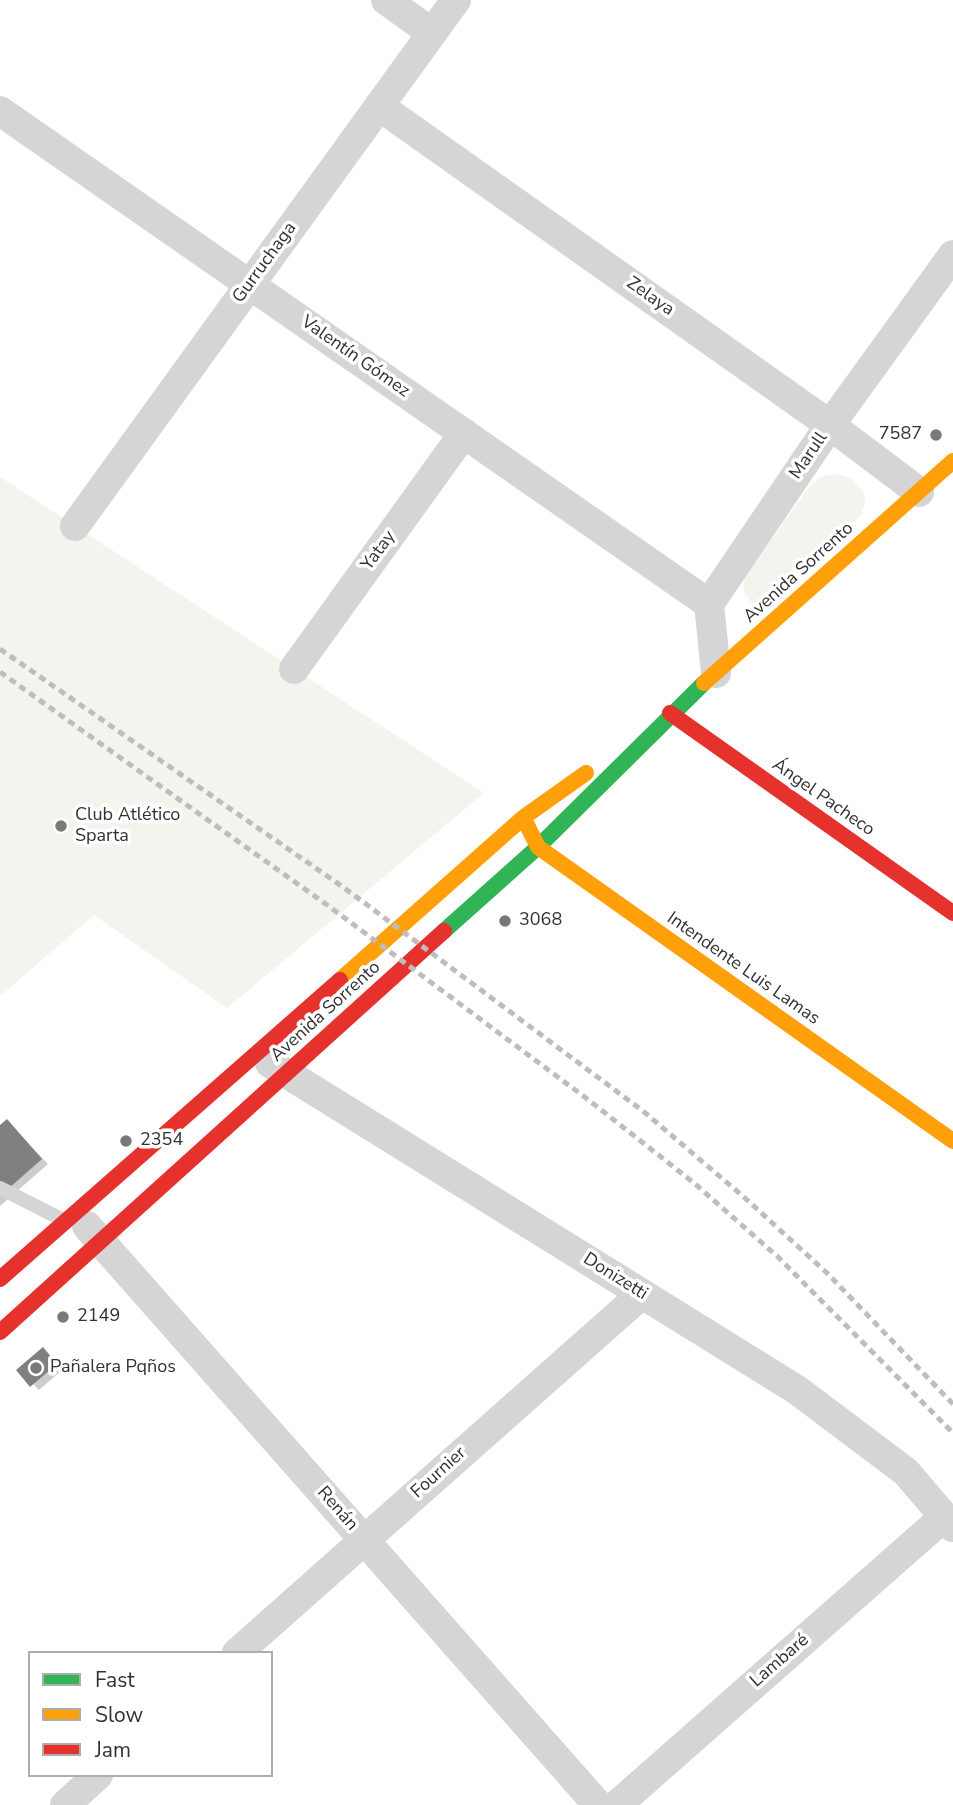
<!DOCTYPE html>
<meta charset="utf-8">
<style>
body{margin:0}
#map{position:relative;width:953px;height:1805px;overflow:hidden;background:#fff;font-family:"Nunito Sans",sans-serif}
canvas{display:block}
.legend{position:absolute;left:28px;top:1651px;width:245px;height:126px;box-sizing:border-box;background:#fff;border:2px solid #adadad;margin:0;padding:9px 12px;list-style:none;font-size:21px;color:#313131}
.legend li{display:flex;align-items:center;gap:14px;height:35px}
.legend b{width:35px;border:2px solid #adadad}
</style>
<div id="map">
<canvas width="953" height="1805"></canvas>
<ul class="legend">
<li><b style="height:9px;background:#30b455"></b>Fast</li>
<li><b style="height:9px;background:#ff9f0a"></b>Slow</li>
<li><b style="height:9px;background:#e5322d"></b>Jam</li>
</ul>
</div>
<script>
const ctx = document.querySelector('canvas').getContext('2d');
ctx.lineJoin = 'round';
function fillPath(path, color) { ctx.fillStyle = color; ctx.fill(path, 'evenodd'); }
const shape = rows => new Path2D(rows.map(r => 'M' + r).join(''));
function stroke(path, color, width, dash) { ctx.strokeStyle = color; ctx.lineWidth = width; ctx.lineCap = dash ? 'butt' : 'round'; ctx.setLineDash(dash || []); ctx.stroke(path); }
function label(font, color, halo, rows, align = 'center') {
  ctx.font = font + ' "Nunito Sans",sans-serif'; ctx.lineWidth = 7; ctx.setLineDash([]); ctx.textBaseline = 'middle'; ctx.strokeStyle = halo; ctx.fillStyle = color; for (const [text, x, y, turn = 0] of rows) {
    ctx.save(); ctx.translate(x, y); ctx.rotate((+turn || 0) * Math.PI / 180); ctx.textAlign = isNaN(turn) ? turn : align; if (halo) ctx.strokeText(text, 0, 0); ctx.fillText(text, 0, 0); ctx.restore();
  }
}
const green = shape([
 [837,474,850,477,864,492,865,504,861,515,766,601,752,603,744,592,744,578,809,487,823,476],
 [0,477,484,793,227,1008,94,915,0,996]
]);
const shadow = shape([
 [7,1121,48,1164,0,1206,0,1128],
 [43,1350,61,1371,39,1390,19,1370]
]);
const building = shape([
 [7,1119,42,1159,0,1196,0,1125],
 [43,1347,57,1364,30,1387,16,1370]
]);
const lane = shape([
 [0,1188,61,1219]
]);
const street = shape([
 [386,0,432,33],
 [379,106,830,425,919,492],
 [0,111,709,604],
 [75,526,456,0],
 [294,669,464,433],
 [716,673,709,604,830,425,953,255],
 [270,1063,797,1390,906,1472,953,1527],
 [87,1226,598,1805],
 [237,1653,642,1294],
 [65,1805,98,1775],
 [617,1805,944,1517]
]);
const fast = shape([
 [444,931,538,847,704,683]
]);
const slow = shape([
 [704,683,953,461],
 [527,825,538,847,953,1141],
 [340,980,524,817,586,773]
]);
const jam = shape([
 [670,713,953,913],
 [0,1279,340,980],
 [0,1332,444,931]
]);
const rail = shape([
 [0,649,343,887,643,1111,745,1198,827,1273,953,1404],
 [0,672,330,907,586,1098,694,1183,778,1257,953,1433]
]);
const markers = [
 [936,435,7,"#797979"],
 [61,826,7,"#797979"],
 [505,921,7,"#797979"],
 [126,1141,7,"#797979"],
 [63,1317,7,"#797979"],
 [36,1368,7,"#797979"]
];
const streetNames = [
 ["Gurruchaga",265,263,-54],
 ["Zelaya",650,297,35],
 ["Valentín Gómez",355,357,35],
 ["Marull",809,456,-56],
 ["Yatay",379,551,-54],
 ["Avenida Sorrento",799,573,-42],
 ["Ángel Pacheco",823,798,35],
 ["Intendente Luis Lamas",743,969,35],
 ["Avenida Sorrento",326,1012,-42],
 ["Donizetti",615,1277,32],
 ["Fournier",439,1473,-42],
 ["Renán",337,1509,49],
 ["Lambaré",780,1661,-41]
];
const poiNames = [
 ["7587",922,435,"right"],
 ["Club Atlético",75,816],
 ["Sparta",75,837],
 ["3068",519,921],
 ["2354",140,1141],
 ["2149",77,1317],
 ["Pañalera Pqños",50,1368]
];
fillPath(green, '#f2f5ed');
fillPath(shadow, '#0003');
fillPath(building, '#808080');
stroke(lane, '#d5d5d5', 14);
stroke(street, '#d5d5d5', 30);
stroke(fast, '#30b455', 16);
stroke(slow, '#ff9f0a', 16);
stroke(jam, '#e5322d', 16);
stroke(rail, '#bdbdbd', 5, [7, 5]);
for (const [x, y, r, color] of markers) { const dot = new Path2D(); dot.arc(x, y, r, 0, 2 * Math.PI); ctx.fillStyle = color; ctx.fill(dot); stroke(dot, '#fff', 2.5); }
label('18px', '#313131', '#fff', streetNames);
label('18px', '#313131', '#fff', poiNames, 'left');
</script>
